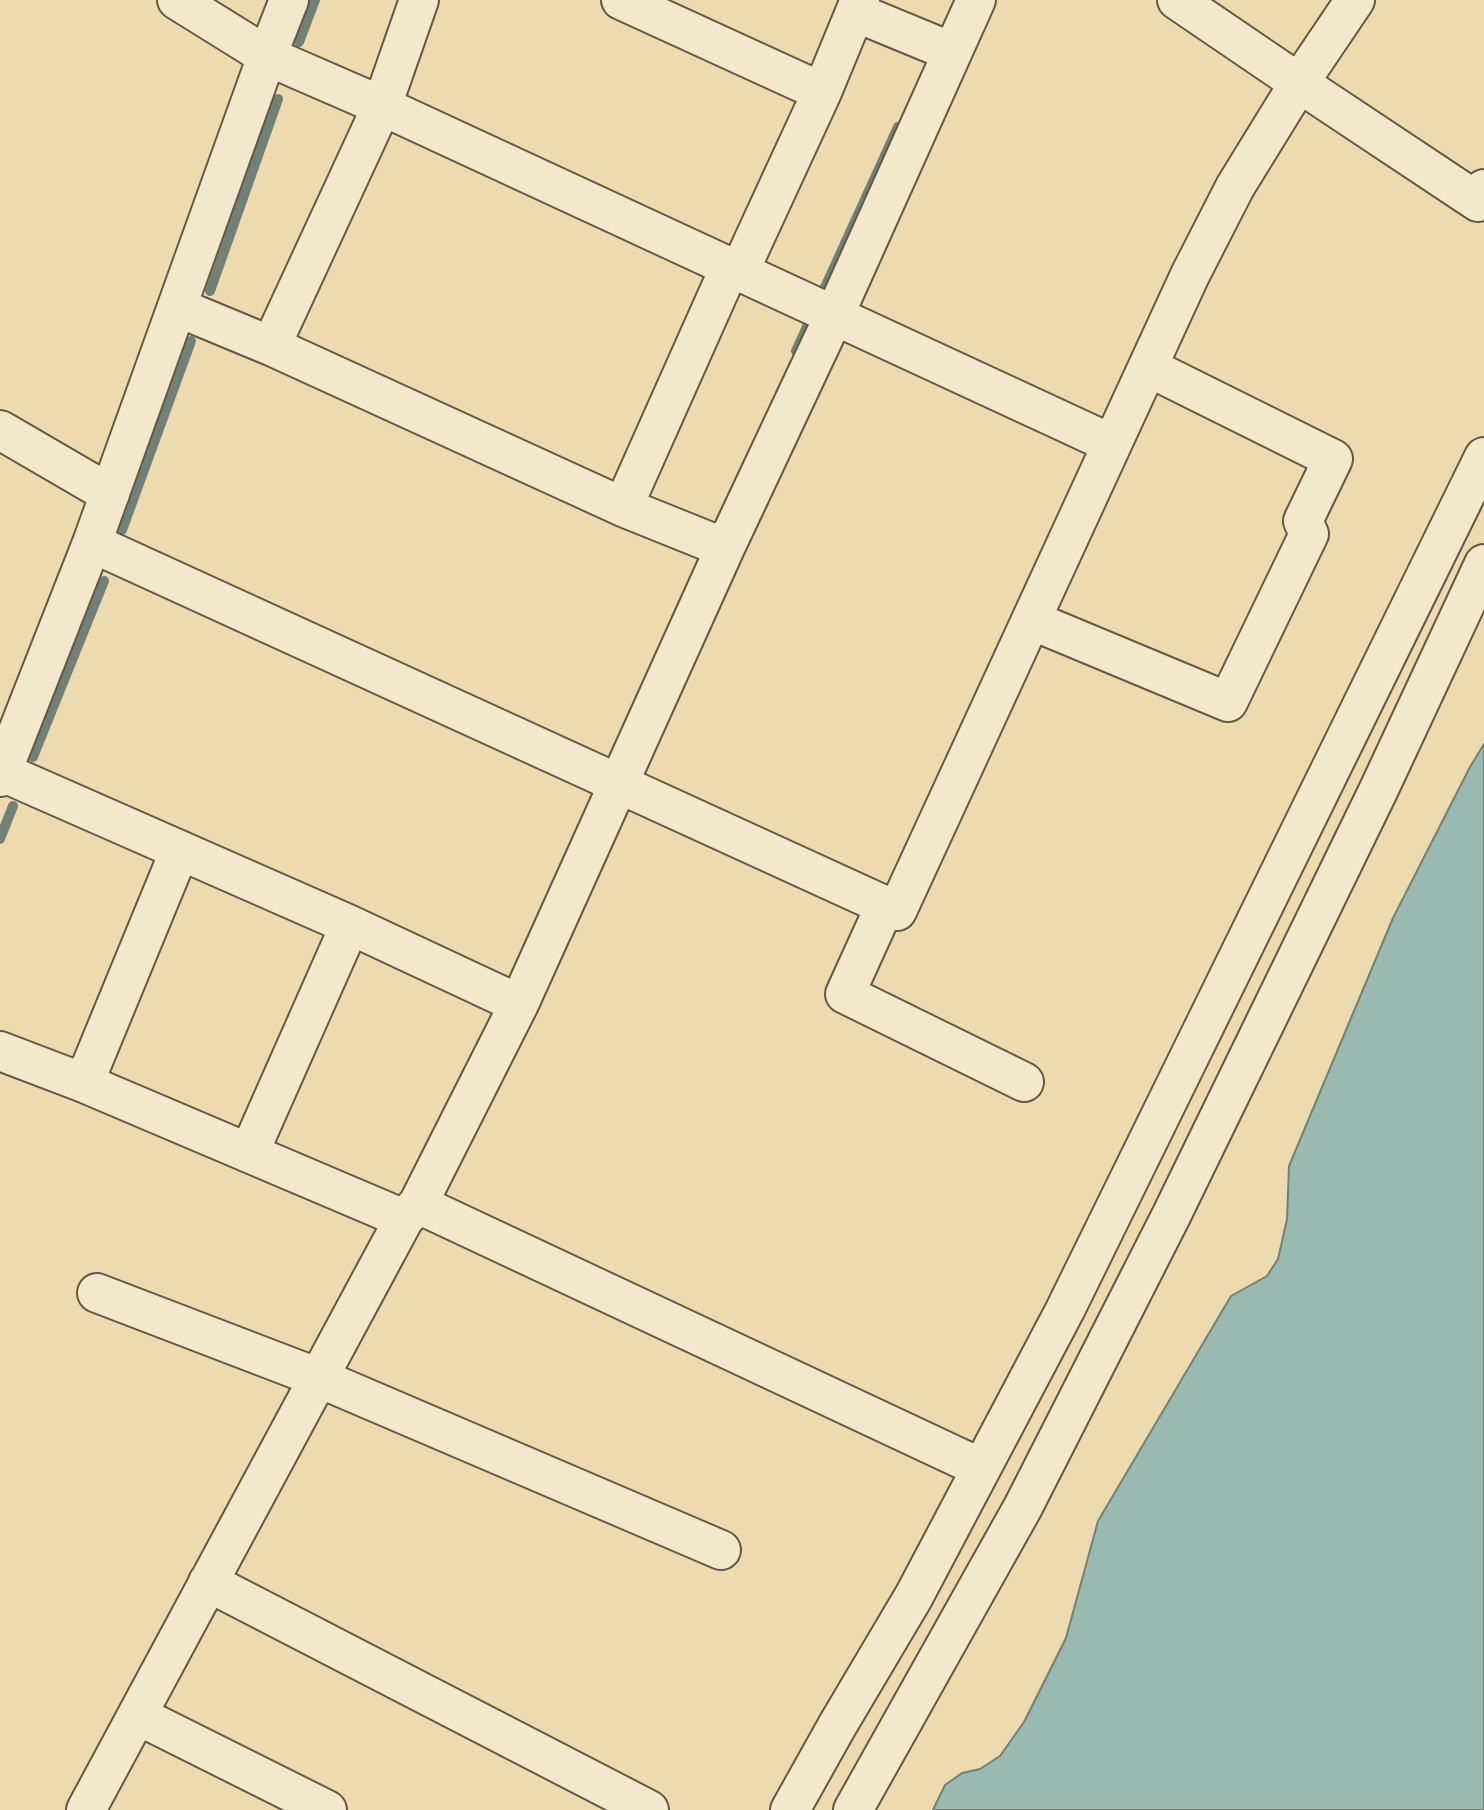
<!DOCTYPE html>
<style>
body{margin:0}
canvas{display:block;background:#eddbaf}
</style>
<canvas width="1484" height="1810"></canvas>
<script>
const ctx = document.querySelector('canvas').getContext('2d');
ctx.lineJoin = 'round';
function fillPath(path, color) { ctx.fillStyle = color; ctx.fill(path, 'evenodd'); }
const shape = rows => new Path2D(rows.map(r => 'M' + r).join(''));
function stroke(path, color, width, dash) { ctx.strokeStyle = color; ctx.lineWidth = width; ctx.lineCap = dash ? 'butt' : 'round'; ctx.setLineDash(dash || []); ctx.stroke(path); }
const water = shape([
 [1484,744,1484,1810,933,1810,945,1785,962,1773,980,1769,1000,1756,1024,1722,1066,1638,1098,1521,1231,1296,1267,1276,1278,1259,1287,1219,1289,1166,1393,918,1470,767,1484,744]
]);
const stream = shape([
 [299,42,315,0],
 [210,291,278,99],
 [796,351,898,127],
 [122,530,191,341],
 [33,757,104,581],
 [0,839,13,806]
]);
const minor = shape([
 [177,0,267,56,382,106,1112,444],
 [621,0,822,92],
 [1177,0,1299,83,1478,202,1484,189],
 [855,12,952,52],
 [739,272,822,92,860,0],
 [177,307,271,346,623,507,725,548],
 [271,346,382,106,419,0],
 [0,430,110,494],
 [623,507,730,267],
 [92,543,897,911,1190,275,1235,187,1299,83,1355,0],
 [1031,620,1228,702,1309,534,1303,521,1333,459,1148,367],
 [2,772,350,925,519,1004],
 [0,777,92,543,267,56,289,0],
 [885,906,845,994,1024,1082],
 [0,1051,84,1083,404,1219],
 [84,1083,180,850],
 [249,1153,350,925],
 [418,1204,981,1468],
 [97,1293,319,1378,721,1550],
 [208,1582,649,1810],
 [137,1715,327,1810],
 [86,1810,404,1219,418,1204,519,1004,725,548,834,316,976,0],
 [790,1810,837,1726,914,1596,1065,1310,1484,457],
 [853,1810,1023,1507,1171,1216,1379,789,1484,564]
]);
fillPath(water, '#9abab1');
stroke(water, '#728177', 2);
stroke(stream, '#728177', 10);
stroke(minor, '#645844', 42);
stroke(minor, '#f3e8cb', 38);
</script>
